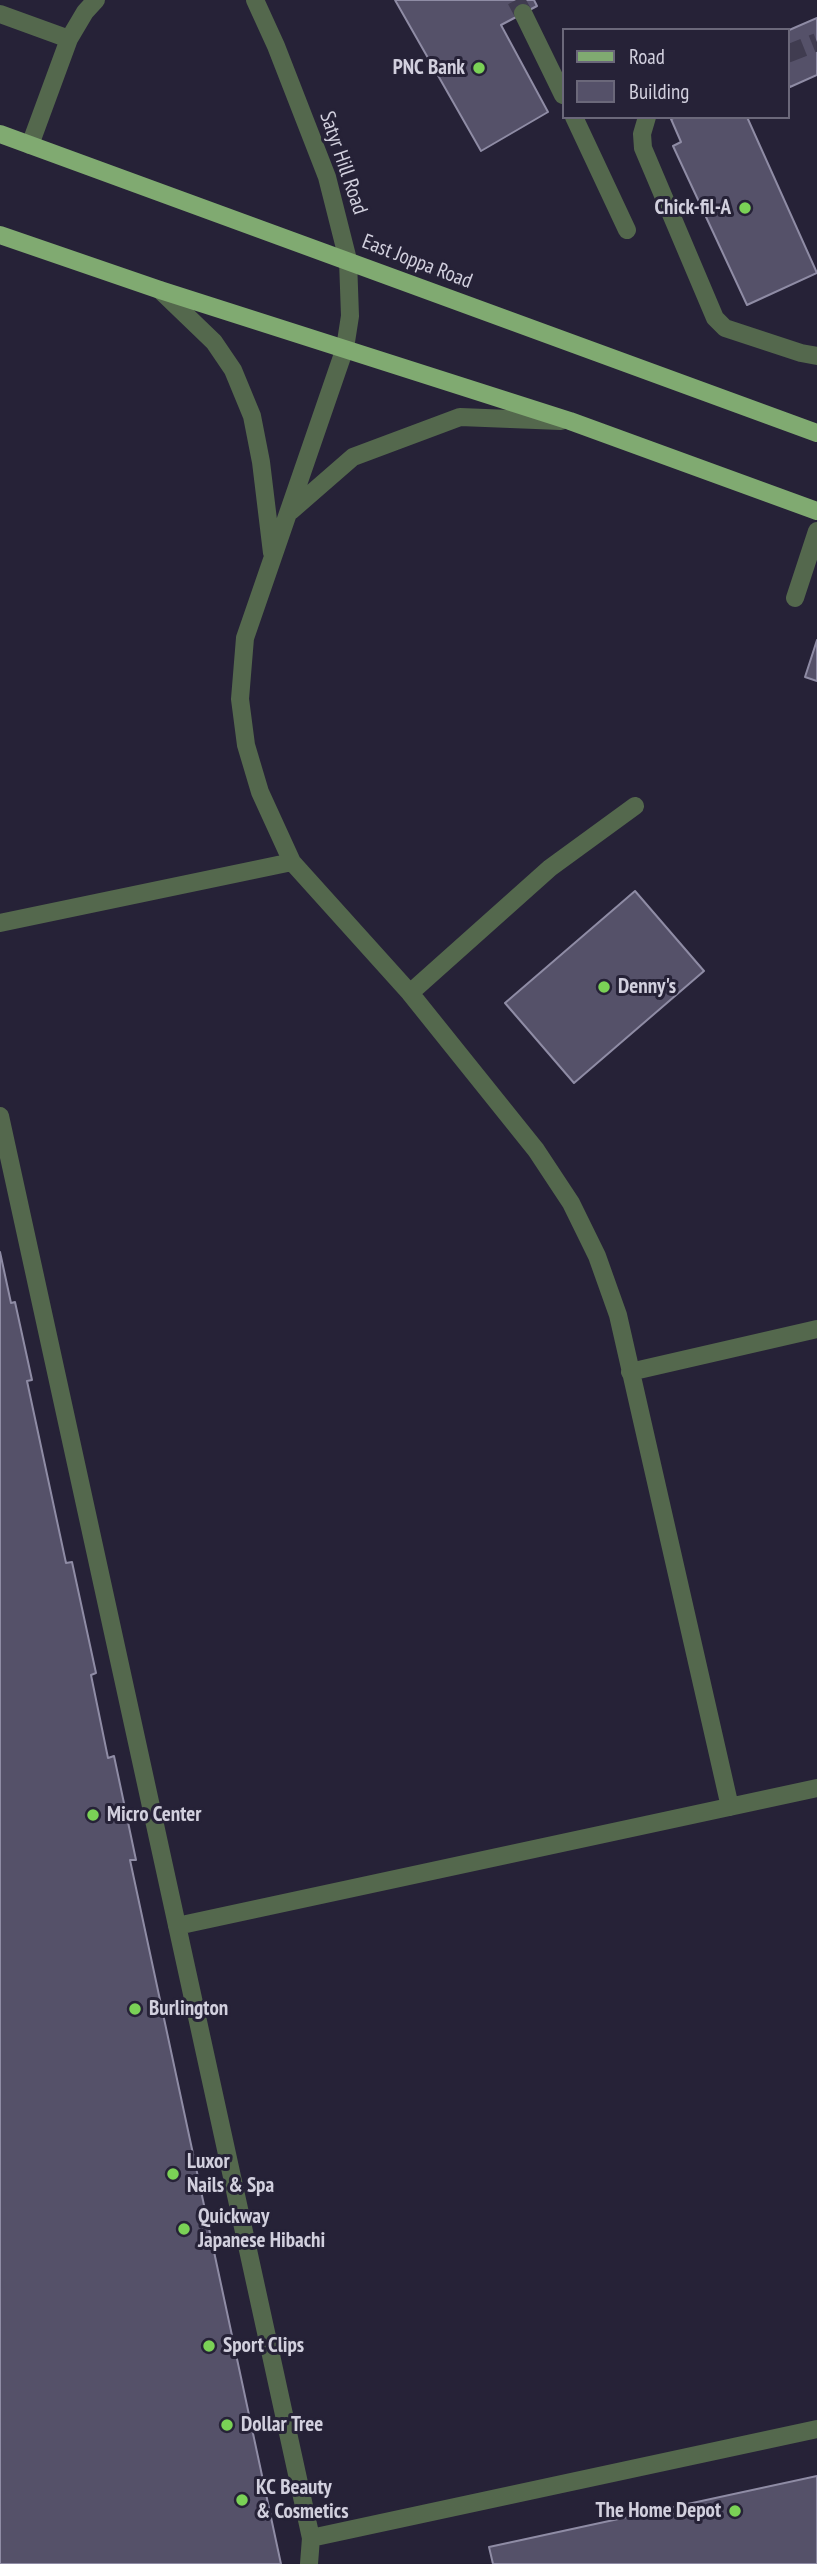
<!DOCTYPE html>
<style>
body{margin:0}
#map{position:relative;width:817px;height:2564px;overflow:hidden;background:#262237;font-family:"PT Sans Narrow",sans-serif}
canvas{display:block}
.legend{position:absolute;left:562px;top:28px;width:228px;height:91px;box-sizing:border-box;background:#262237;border:2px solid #6b687a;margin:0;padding:9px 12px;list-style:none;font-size:21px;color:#d2d0de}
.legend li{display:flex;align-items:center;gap:14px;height:35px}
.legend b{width:35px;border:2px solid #6b687a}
</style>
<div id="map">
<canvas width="817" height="2564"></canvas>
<ul class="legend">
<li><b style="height:9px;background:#80aa71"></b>Road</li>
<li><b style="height:19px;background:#555169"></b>Building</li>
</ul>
</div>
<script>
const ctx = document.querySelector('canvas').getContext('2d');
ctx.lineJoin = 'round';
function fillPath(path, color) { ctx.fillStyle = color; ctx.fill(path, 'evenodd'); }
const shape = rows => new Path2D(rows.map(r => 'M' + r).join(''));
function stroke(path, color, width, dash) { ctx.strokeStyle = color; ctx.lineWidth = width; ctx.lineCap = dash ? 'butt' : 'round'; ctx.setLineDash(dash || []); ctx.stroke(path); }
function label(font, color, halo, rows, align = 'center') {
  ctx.font = font + ' "PT Sans Narrow",sans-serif'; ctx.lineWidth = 6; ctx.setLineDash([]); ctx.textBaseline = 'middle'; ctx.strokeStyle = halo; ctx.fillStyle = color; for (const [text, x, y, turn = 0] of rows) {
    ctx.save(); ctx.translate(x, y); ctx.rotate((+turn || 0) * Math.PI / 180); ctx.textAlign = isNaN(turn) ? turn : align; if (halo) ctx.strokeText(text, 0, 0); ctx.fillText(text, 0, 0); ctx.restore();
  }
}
const building = shape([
 [395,0,534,0,537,6,501,25,548,112,481,151,395,0],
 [817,18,817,75,790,87,787,81,787,31,817,18],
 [676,117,747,117,817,273,747,305,673,146,681,142,671,119,676,117],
 [817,640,817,681,805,677,817,640],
 [635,891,704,971,574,1083,505,1003,635,891],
 [0,1252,11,1303,15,1302,32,1380,27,1381,66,1563,72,1562,96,1673,91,1675,108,1758,114,1756,136,1860,130,1860,281,2564,0,2564,0,1252],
 [817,2476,817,2564,493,2564,489,2547,817,2476]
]);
const minorTunnel = shape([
 [516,0,523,13],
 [787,54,817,42]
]);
const minor = shape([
 [255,0,276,46,327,177,348,260,350,316,345,348,245,638,240,699,246,745,260,792,292,862,410,993,536,1150,571,1203,597,1256,618,1315,730,1807],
 [523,13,563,95],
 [0,14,69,39],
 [574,117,627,230],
 [647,117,642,134,643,148,715,318,725,328,801,353,817,356],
 [30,145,69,39,85,12,96,0],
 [160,290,214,342,233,370,252,416,261,462,272,553],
 [291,511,353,457,460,417,561,421],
 [795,598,817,531],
 [0,923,292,862],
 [410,993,550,868,635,806],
 [0,1116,311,2538,309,2564],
 [630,1372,817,1329],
 [177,1926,817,1788],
 [311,2538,817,2429]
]);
const major = shape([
 [0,134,817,433],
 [0,235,160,290,570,421,817,511]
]);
const markers = [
 [479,68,7,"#7ad156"],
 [745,208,7,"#7ad156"],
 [604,987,7,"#7ad156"],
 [93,1815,7,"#7ad156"],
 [135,2009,7,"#7ad156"],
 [173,2174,7,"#7ad156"],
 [184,2229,7,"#7ad156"],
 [209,2346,7,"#7ad156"],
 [227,2425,7,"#7ad156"],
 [242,2500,7,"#7ad156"],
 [735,2511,7,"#7ad156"]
];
const poiNames = [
 ["PNC Bank",465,68,"right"],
 ["Chick-fil-A",731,208,"right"],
 ["Denny's",618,987],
 ["Micro Center",107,1815],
 ["Burlington",149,2009],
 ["Luxor",187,2162],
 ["Nails & Spa",187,2186],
 ["Quickway",198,2217],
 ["Japanese Hibachi",198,2241],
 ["Sport Clips",223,2346],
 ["Dollar Tree",241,2425],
 ["KC Beauty",256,2488],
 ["& Cosmetics",256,2512],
 ["The Home Depot",721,2511,"right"]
];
const streetNames = [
 ["Satyr Hill Road",343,163,71],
 ["East Joppa Road",417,262,21]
];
fillPath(building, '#555169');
stroke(building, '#8f8ca5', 2);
stroke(minorTunnel, '#403c50', 18, [18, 9]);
stroke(minor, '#54684d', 18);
stroke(major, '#80aa71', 18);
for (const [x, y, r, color] of markers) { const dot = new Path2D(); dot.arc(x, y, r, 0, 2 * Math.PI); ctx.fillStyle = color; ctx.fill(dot); stroke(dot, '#262237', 2.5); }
label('bold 21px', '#d2d0de', '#262237', poiNames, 'left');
label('21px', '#d2d0de', '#262237', streetNames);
</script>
